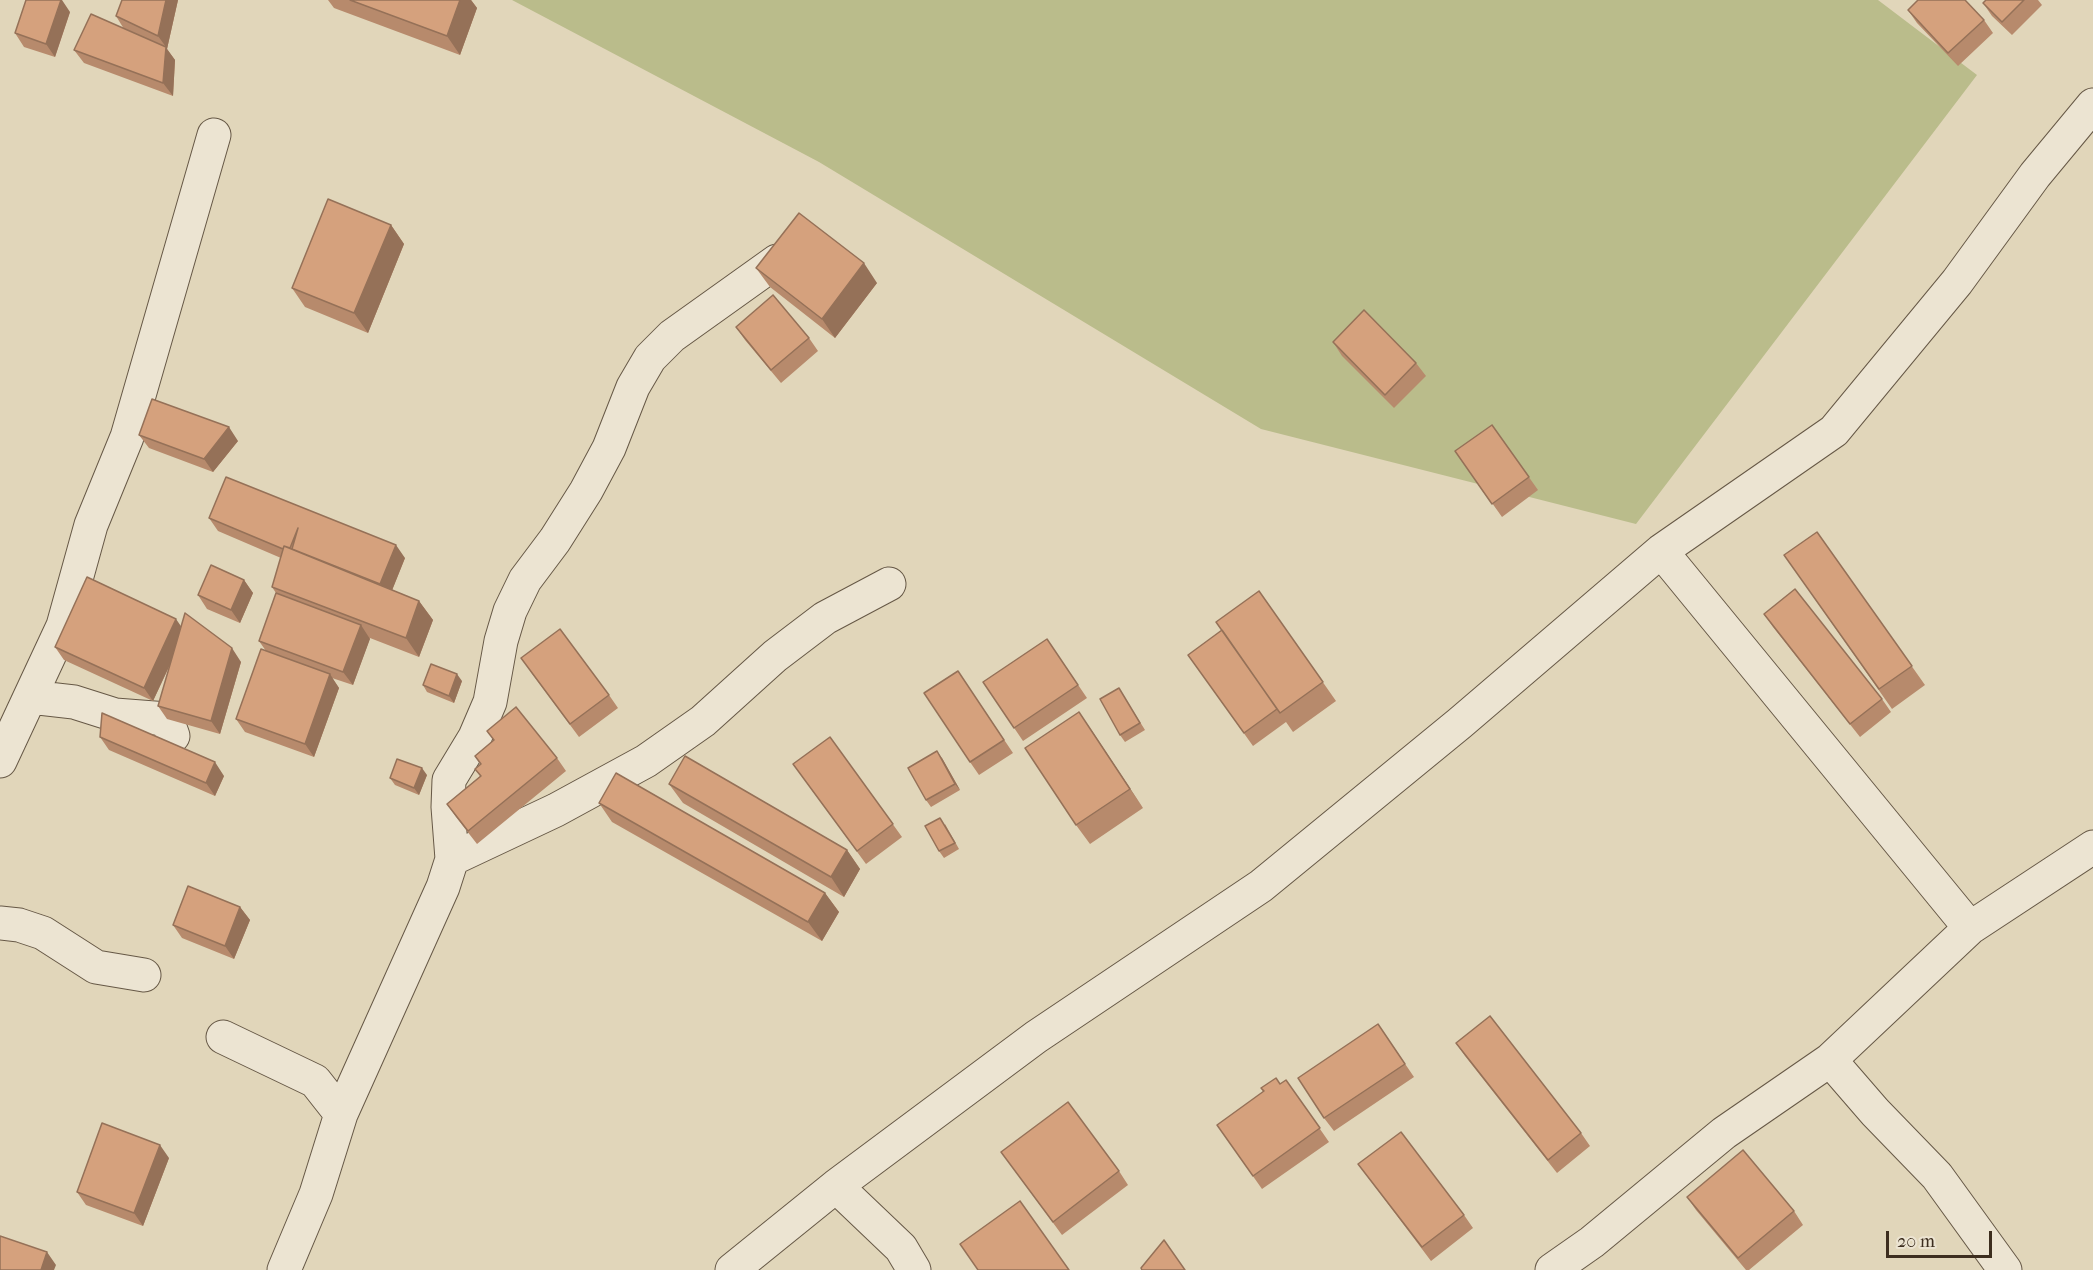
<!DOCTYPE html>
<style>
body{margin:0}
#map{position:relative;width:2093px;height:1270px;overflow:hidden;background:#e1d6ba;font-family:"IM FELL French Canon",serif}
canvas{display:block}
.scale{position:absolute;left:1886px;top:1231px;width:106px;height:27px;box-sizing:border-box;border:3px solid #3d2e1f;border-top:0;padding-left:8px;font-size:18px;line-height:21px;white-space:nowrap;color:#3d2e1f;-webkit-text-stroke:4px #ece4d2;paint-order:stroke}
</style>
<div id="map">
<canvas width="2093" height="1270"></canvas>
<div class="scale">20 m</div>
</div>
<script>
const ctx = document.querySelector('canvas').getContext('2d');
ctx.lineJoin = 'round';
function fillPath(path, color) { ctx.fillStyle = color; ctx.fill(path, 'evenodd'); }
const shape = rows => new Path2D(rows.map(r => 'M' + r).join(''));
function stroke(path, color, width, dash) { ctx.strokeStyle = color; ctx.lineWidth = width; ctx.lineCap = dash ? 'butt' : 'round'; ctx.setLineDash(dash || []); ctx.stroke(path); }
const green = shape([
 [512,0,1878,0,1977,75,1636,524,1261,429,819,162]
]);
const minor = shape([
 [1661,551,1970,928],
 [30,697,74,702,115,715,167,719,173,736],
 [0,761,63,626,91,525,127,437,214,135],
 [452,859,556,810,646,761,703,721,775,656,825,618,889,584],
 [0,923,19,925,43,933,96,967,144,975],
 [223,1037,315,1081,341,1114],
 [1830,1060,1875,1112,1937,1176,2005,1270],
 [836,1186,901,1248,914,1270],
 [284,1270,316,1194,341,1114,443,887,452,859,448,807,449,780,475,737,490,702,501,641,510,611,525,580,555,540,586,491,609,448,633,387,650,358,672,336,777,261],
 [732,1270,836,1186,1036,1037,1261,886,1460,723,1661,551,1834,431,1957,282,2035,175,2093,105],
 [1552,1270,1592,1242,1724,1133,1830,1060,1970,928,2093,847]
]);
const wall = shape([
 [178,0,167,49,175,60,173,96,84,63,74,50,124,29,116,16],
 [328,0,471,0,477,8,460,55,334,8],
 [1986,0,2038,0,2042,5,2012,35,1992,16,1983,3],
 [1908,10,1984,20,1993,33,1958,66,1917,23],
 [70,12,55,57,24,47,15,33],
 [391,225,404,244,368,333,305,307,292,288],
 [756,268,877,283,835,338,770,287],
 [736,327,809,338,818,351,781,383,745,340],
 [1333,342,1416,363,1426,376,1394,408,1342,356],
 [1492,425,1538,490,1502,517,1455,451],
 [139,435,238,441,213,472,149,448],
 [209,518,405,558,392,590,419,601,433,620,419,657,370,638,353,685,332,678,339,688,314,757,245,732,236,719,266,651,259,641,276,593,272,587,281,558,218,531],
 [1817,532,1925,685,1892,709,1784,555],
 [244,580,253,593,240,623,207,609,198,595],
 [1259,591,1336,701,1293,732,1286,722,1253,746,1188,655,1222,630],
 [1764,614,1882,699,1891,712,1860,737,1773,627],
 [181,626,241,662,220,734,167,719,158,706,170,665,153,701,64,660,55,647],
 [1047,639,1087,698,1023,741,983,682],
 [530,671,609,695,618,708,579,737],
 [958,671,1013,753,979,775,970,762],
 [462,681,454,703,427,692,423,685],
 [1119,688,1145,730,1125,742,1120,735],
 [487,731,557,758,566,771,477,844,456,817,447,804,480,776,475,769,480,764,475,756,494,740],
 [1092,731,1143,808,1090,844,1076,825],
 [100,737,224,776,215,796,109,750],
 [830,737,902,837,866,864,793,764],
 [942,758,960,790,931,807,926,800],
 [427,775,419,795,395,785,390,778],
 [669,784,847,850,860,869,844,897,683,803],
 [599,803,825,893,839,912,822,941,612,822],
 [945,824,959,849,944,858,939,851],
 [240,907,250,920,234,959,182,938,173,925],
 [1378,1024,1414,1077,1334,1131,1324,1118],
 [1456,1043,1581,1133,1590,1146,1557,1173,1465,1056],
 [1286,1080,1329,1142,1262,1189,1217,1125,1263,1092,1261,1088,1280,1084],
 [1001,1152,1119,1171,1128,1185,1062,1235],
 [169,1158,143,1226,86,1205,77,1192],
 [1358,1164,1464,1215,1473,1228,1431,1261],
 [1687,1197,1794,1211,1803,1225,1749,1270,1746,1270,1696,1210]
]);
const shadedWall = shape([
 [61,0,62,0,70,12,55,57,46,44],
 [166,0,178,0,167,49,175,60,173,96,163,83,166,47,158,36],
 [460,0,471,0,477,8,460,55,447,36],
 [391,225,404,244,368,333,354,313],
 [864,263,877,283,835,338,822,319],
 [229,427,238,441,213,472,204,459],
 [396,545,405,558,389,598,380,584],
 [244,580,253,593,240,623,231,610],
 [419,601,433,620,419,657,406,638],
 [176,619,185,632,153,701,144,688],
 [361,625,370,639,353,685,343,672],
 [232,648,241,662,220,734,211,721],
 [330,674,339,688,314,757,305,744],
 [457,674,462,681,454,703,449,696],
 [1079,712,1092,731,1143,808,1130,789],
 [937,751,942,758,960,790,955,784],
 [215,762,224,776,215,796,206,783],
 [422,768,427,775,419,795,414,788],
 [847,850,860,869,844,897,831,877],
 [825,893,839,912,822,941,808,922],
 [240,907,250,920,234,959,225,946],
 [160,1145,169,1158,143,1226,134,1213],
 [47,1252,56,1265,54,1270,41,1270]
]);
const building = shape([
 [26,0,61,0,46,44,15,33,26,0],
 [122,0,166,0,158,36,116,16,122,0],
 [350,0,460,0,447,36,350,0],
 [1918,0,1965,0,1984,20,1948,53,1908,10,1918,0],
 [1986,0,2024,0,2002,22,1983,3,1986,0],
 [91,14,166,47,163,83,74,50,91,14],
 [328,199,391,225,354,313,292,288,328,199],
 [799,213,864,263,822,319,756,268,799,213],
 [773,295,809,338,771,370,736,327,773,295],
 [1364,310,1416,363,1385,395,1333,342,1364,310],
 [152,399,229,427,204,459,139,435,152,399],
 [1492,425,1529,477,1492,504,1455,451,1492,425],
 [226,477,396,545,380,584,292,549,298,528,290,548,284,546,283,549,209,518,226,477],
 [1817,532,1912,666,1879,689,1784,555,1817,532],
 [284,546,419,601,406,638,272,587,284,546],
 [211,565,244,580,231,610,198,595,211,565],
 [87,577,176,619,144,688,55,647,87,577],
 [1795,589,1882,699,1850,724,1764,614,1795,589],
 [1259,591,1323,682,1280,713,1216,622,1259,591],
 [276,593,361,625,343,672,259,641,276,593],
 [185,613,232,648,211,721,158,706,185,613],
 [560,629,609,695,570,724,521,658,560,629],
 [1222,630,1277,709,1244,733,1188,655,1222,630],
 [1047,639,1078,685,1014,728,983,682,1047,639],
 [261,649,330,674,305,744,236,719,261,649],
 [431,664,457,674,449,696,423,685,431,664],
 [958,671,1004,740,970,762,924,693,958,671],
 [1119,688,1140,723,1120,735,1100,699,1119,688],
 [516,707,557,758,468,831,447,804,481,776,475,769,481,764,475,756,494,740,487,731,516,707],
 [1079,712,1130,789,1076,825,1025,748,1079,712],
 [102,713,215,762,206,783,100,737,102,713],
 [830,737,893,824,857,851,793,764,830,737],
 [937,751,955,784,926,800,908,768,937,751],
 [685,756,847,850,831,877,669,784,685,756],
 [397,759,422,768,414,788,390,778,397,759],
 [616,773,825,893,808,922,599,803,616,773],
 [940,818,955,843,939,851,925,826,940,818],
 [188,886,240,907,225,946,173,925,188,886],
 [1490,1016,1581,1133,1548,1160,1456,1043,1490,1016],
 [1378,1024,1405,1064,1324,1118,1298,1078,1378,1024],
 [1276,1078,1280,1084,1286,1080,1320,1128,1253,1176,1217,1125,1264,1091,1261,1088,1276,1078],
 [1068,1102,1119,1171,1053,1222,1001,1152,1068,1102],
 [102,1123,160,1145,134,1213,77,1192,102,1123],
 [1401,1132,1464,1215,1422,1247,1358,1164,1401,1132],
 [1743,1150,1794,1211,1738,1258,1687,1197,1743,1150],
 [1020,1201,1069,1270,978,1270,960,1244,1020,1201],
 [0,1236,47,1252,41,1270,0,1270,0,1236],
 [1164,1240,1185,1270,1142,1270,1141,1268,1164,1240]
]);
fillPath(green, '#babc8b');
stroke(minor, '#665846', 35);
stroke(minor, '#ece4d2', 33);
fillPath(wall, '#b78a6c');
fillPath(shadedWall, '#957158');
fillPath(building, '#d5a17d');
stroke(building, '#957158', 1.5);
</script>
